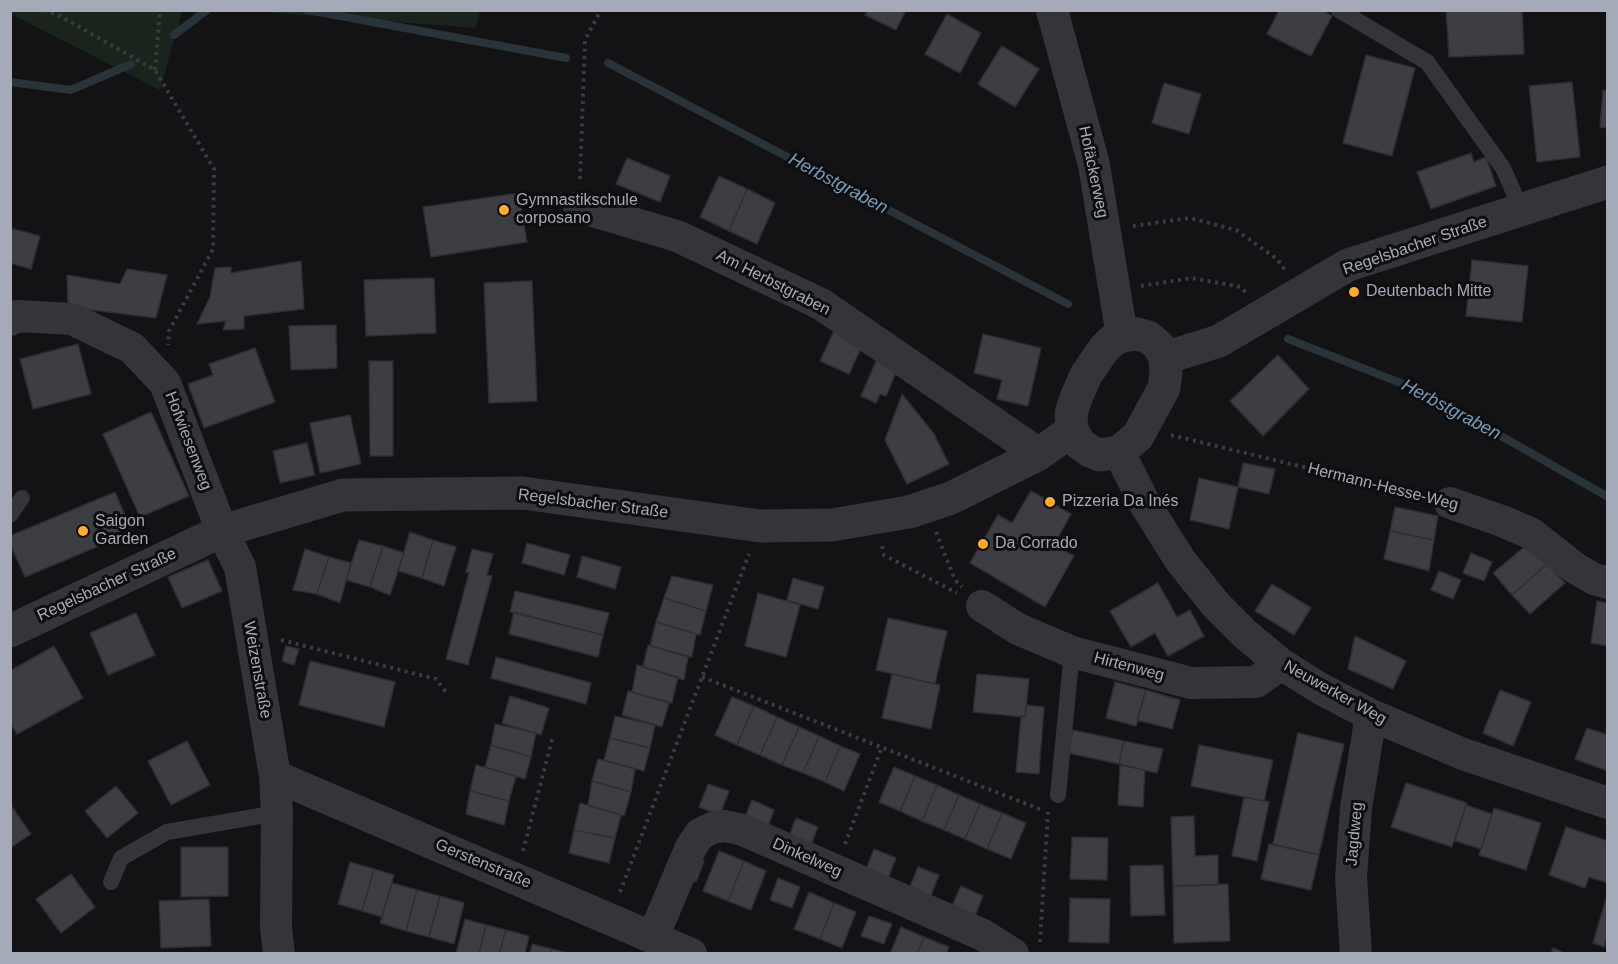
<!DOCTYPE html>
<meta charset="utf-8">
<style>
body{margin:0}
#map{position:relative;width:1618px;height:964px;overflow:hidden;background:#131315;font-family:Helvetica,sans-serif}
canvas{display:block}
.frame{position:absolute;inset:0;border:12px solid #a4aab7;pointer-events:none}
</style>
<div id="map">
<canvas width="1618" height="964"></canvas>
<div class="frame"></div>
</div>
<script>
const ctx = document.querySelector('canvas').getContext('2d');
ctx.lineJoin = 'round';
function fillPath(path, color) { ctx.fillStyle = color; ctx.fill(path, 'evenodd'); }
const shape = rows => new Path2D(rows.map(r => 'M' + r).join(''));
function stroke(path, color, width, dash) { ctx.strokeStyle = color; ctx.lineWidth = width; ctx.lineCap = dash ? 'butt' : 'round'; ctx.setLineDash(dash || []); ctx.stroke(path); }
function label(font, color, halo, rows, align = 'center') {
  ctx.font = font + ' Helvetica,sans-serif'; ctx.lineWidth = 6; ctx.setLineDash([]); ctx.textBaseline = 'middle'; ctx.strokeStyle = halo; ctx.fillStyle = color; for (const [text, x, y, turn = 0] of rows) {
    ctx.save(); ctx.translate(x, y); ctx.rotate((+turn || 0) * Math.PI / 180); ctx.textAlign = isNaN(turn) ? turn : align; if (halo) ctx.strokeText(text, 0, 0); ctx.fillText(text, 0, 0); ctx.restore();
  }
}
const green = shape([
 [10,11,11,10,182,11,160,90,11,14],
 [251,11,480,11,476,28]
]);
const stream = shape([
 [308,10,566,58],
 [174,35,207,10],
 [608,63,1068,304],
 [10,82,71,90,131,64],
 [1288,339,1424,392,1608,497]
]);
const building = shape([
 [868,10,906,10,896,30,865,15,868,10],
 [1279,10,1322,10,1332,16,1311,56,1267,34,1279,10],
 [1446,10,1522,10,1524,54,1449,57,1446,10],
 [947,14,981,33,960,73,925,54,947,14],
 [1002,46,1039,69,1015,107,978,84,1002,46],
 [1366,55,1415,68,1392,156,1343,143,1366,55],
 [1572,82,1580,157,1537,162,1529,86,1572,82],
 [1164,83,1201,94,1189,134,1152,123,1164,83],
 [1603,90,1608,91,1608,128,1600,127,1603,90],
 [1471,153,1474,162,1486,157,1496,186,1431,209,1417,172,1471,153],
 [627,158,670,176,660,202,616,184,627,158],
 [719,176,747,189,729,231,700,217,719,176],
 [747,189,775,203,757,244,729,231,747,189],
 [519,193,527,242,431,257,423,207,519,193],
 [10,228,40,236,31,269,10,263,10,228],
 [1472,260,1528,266,1522,322,1466,316,1472,260],
 [301,261,304,309,244,316,244,329,223,330,226,321,197,324,210,297,215,268,231,267,231,273,301,261],
 [127,269,167,275,156,318,68,307,67,275,120,284,127,269],
 [434,278,436,333,366,336,364,280,434,278],
 [532,281,537,401,489,403,484,283,532,281],
 [336,325,337,368,291,370,289,326,336,325],
 [834,331,863,344,849,374,820,361,834,331],
 [983,334,1041,348,1028,406,997,399,1002,380,974,373,983,334],
 [78,344,91,394,33,409,20,359,78,344],
 [255,348,275,402,204,428,188,384,213,375,209,364,255,348],
 [1278,355,1309,389,1263,436,1230,401,1278,355],
 [369,361,393,361,393,456,370,456,369,361],
 [876,361,897,370,886,396,880,394,876,403,861,396,876,361],
 [902,394,934,434,949,464,907,484,885,440,902,394],
 [151,412,189,496,140,517,103,434,151,412],
 [350,415,361,464,320,473,310,423,350,415],
 [307,443,315,475,280,483,273,451,307,443],
 [1243,463,1275,469,1269,494,1238,487,1243,463],
 [1199,478,1238,487,1229,529,1190,520,1199,478],
 [1031,491,1071,514,1054,545,1074,556,1045,607,970,563,998,515,1012,523,1031,491],
 [115,492,132,532,25,577,10,544,10,536,115,492],
 [1395,507,1438,516,1434,540,1390,531,1395,507],
 [1390,531,1434,540,1429,571,1384,559,1390,531],
 [410,532,433,540,422,578,398,571,410,532],
 [359,540,383,546,370,587,346,580,359,540],
 [433,540,456,547,444,586,422,578,433,540],
 [527,543,570,555,564,575,522,563,527,543],
 [1529,543,1547,564,1512,595,1493,573,1529,543],
 [383,546,404,553,390,595,370,587,383,546],
 [305,549,329,557,317,594,293,590,305,549],
 [472,549,493,554,487,575,492,576,468,665,446,659,469,573,466,572,472,549],
 [1471,553,1492,562,1484,581,1463,573,1471,553],
 [582,556,621,567,615,589,577,577,582,556],
 [329,557,351,563,340,603,317,594,329,557],
 [208,560,222,591,182,608,168,577,208,560],
 [1547,564,1565,583,1530,614,1512,595,1547,564],
 [1439,571,1461,580,1453,599,1431,590,1439,571],
 [672,576,713,585,706,611,664,598,672,576],
 [793,578,824,587,818,609,787,600,793,578],
 [1158,583,1177,617,1190,610,1204,636,1168,656,1155,633,1131,647,1110,611,1158,583],
 [1272,584,1311,608,1294,635,1255,611,1272,584],
 [515,591,609,613,603,635,510,612,515,591],
 [758,593,800,605,786,657,745,646,758,593],
 [664,598,706,611,700,635,656,622,664,598],
 [1597,601,1608,603,1608,646,1591,643,1597,601],
 [514,612,603,635,598,657,509,634,514,612],
 [136,613,155,655,108,675,90,633,136,613],
 [888,618,947,631,935,684,876,670,888,618],
 [656,622,696,634,692,657,650,646,656,622],
 [1355,636,1406,661,1393,689,1348,669,1355,636],
 [648,645,688,657,684,680,643,667,648,645],
 [54,646,83,698,17,734,10,723,10,671,54,646],
 [286,646,299,649,294,665,282,661,286,646],
 [496,657,591,683,586,704,491,678,496,657],
 [310,661,395,682,384,727,299,705,310,661],
 [637,665,678,677,672,703,632,692,637,665],
 [892,674,940,685,931,729,882,718,892,674],
 [977,674,1029,679,1025,717,973,712,977,674],
 [1115,682,1146,690,1136,726,1106,718,1115,682],
 [1146,690,1180,700,1172,729,1137,720,1146,690],
 [1500,690,1531,702,1513,746,1483,733,1500,690],
 [628,691,669,703,662,727,622,715,628,691],
 [510,696,549,708,541,735,502,723,510,696],
 [732,697,754,706,737,745,715,735,732,697],
 [1026,705,1044,707,1039,774,1016,772,1021,716,1025,717,1026,705],
 [754,706,777,717,760,755,737,745,754,706],
 [615,716,655,725,650,748,610,738,615,716],
 [777,717,799,727,782,765,760,755,777,717],
 [495,724,536,733,531,757,491,745,495,724],
 [799,727,819,736,803,773,782,765,799,727],
 [1587,728,1608,735,1608,771,1575,759,1587,728],
 [1073,730,1124,741,1119,764,1068,753,1073,730],
 [1298,733,1344,744,1319,855,1273,844,1298,733],
 [819,736,840,746,825,782,803,773,819,736],
 [610,738,650,748,644,771,604,760,610,738],
 [187,741,210,785,171,805,148,761,187,741],
 [1124,741,1163,749,1157,773,1119,764,1124,741],
 [491,745,531,757,525,779,485,767,491,745],
 [1199,745,1273,760,1264,801,1191,786,1199,745],
 [840,746,860,754,844,791,825,782,840,746],
 [598,759,635,769,631,792,592,781,598,759],
 [476,765,516,776,509,801,470,791,476,765],
 [1120,765,1145,770,1143,807,1118,805,1120,765],
 [894,767,915,776,900,811,879,802,894,767],
 [915,776,937,785,922,821,900,811,915,776],
 [592,781,631,792,624,816,588,805,592,781],
 [1406,783,1467,803,1452,847,1391,827,1406,783],
 [708,784,729,791,720,815,699,807,708,784],
 [937,785,959,795,944,830,922,821,937,785],
 [116,786,138,813,107,838,85,811,116,786],
 [470,791,509,801,504,825,466,814,470,791],
 [959,795,980,804,965,839,944,830,959,795],
 [1244,797,1269,802,1257,861,1232,856,1244,797],
 [752,800,774,810,766,832,743,822,752,800],
 [580,803,621,815,615,838,574,830,580,803],
 [10,804,31,834,10,848,10,804],
 [980,804,1002,813,987,849,965,839,980,804],
 [1466,805,1492,814,1481,849,1455,841,1466,805],
 [1494,808,1541,823,1526,870,1479,855,1494,808],
 [1002,813,1026,823,1011,859,987,849,1002,813],
 [1194,816,1195,856,1218,855,1218,885,1173,886,1171,817,1194,816],
 [796,818,818,827,809,850,787,842,796,818],
 [1566,827,1608,841,1608,883,1589,877,1585,888,1549,875,1566,827],
 [574,830,615,838,609,863,569,853,574,830],
 [1072,837,1108,838,1107,880,1070,879,1072,837],
 [1269,844,1319,855,1311,890,1261,879,1269,844],
 [181,847,228,847,228,896,181,897,181,847],
 [874,849,896,858,887,881,865,872,874,849],
 [719,851,744,861,728,901,703,891,719,851],
 [693,857,704,861,696,882,685,878,693,857],
 [744,861,766,871,751,910,728,901,744,861],
 [350,862,374,869,362,911,338,904,350,862],
 [1163,865,1165,915,1131,916,1130,866,1163,865],
 [918,867,939,875,930,898,909,889,918,867],
 [374,869,394,875,382,917,362,911,374,869],
 [71,874,95,907,61,933,36,899,71,874],
 [778,878,800,887,792,908,770,900,778,878],
 [392,883,417,890,406,931,380,923,392,883],
 [1228,884,1230,941,1174,943,1173,886,1228,884],
 [961,886,983,896,974,918,951,908,961,886],
 [417,890,440,896,429,937,406,931,417,890],
 [809,892,834,903,820,939,794,929,809,892],
 [440,896,464,903,454,944,429,937,440,896],
 [1070,898,1110,899,1109,943,1069,942,1070,898],
 [209,899,211,946,161,948,159,901,209,899],
 [1606,899,1608,935,1604,947,1593,943,1606,899],
 [834,903,856,912,842,948,820,939,834,903],
 [869,916,892,924,884,944,861,936,869,916],
 [465,919,486,925,479,954,456,954,465,919],
 [486,925,506,930,499,954,479,954,486,925],
 [901,927,924,937,917,954,890,954,901,927],
 [506,930,529,936,525,954,499,954,506,930],
 [924,937,949,947,946,954,917,954,924,937],
 [532,944,552,949,551,954,530,954,532,944],
 [1553,948,1567,954,1551,954,1553,948],
 [552,949,571,954,551,954,552,949]
]);
const path = shape([
 [44,10,60,16,155,70,214,169,213,249,169,331,168,345],
 [155,70,160,10],
 [580,179,585,40,601,10],
 [1133,226,1190,218,1236,230,1277,259,1285,270],
 [1141,286,1192,278,1241,287,1246,293],
 [1171,435,1423,496],
 [936,532,955,580,962,587],
 [882,546,884,555,957,593],
 [281,640,436,679,446,692],
 [702,677,1042,810],
 [845,844,882,747],
 [523,851,553,736],
 [620,892,749,554],
 [1040,942,1048,812]
]);
const service = shape([
 [1339,10,1427,62,1503,168,1522,211],
 [10,515,22,498],
 [1058,795,1072,652],
 [111,882,121,858,167,832,277,813]
]);
const minor = shape([
 [1052,10,1094,165,1122,336],
 [579,207,677,236,821,304,1039,454],
 [10,320,17,316,72,319,132,348,165,383,222,531,240,567,275,776,277,813,276,927,279,954],
 [1119,452,1145,504,1180,560,1216,605,1245,634,1281,664,1321,689,1371,715,1463,754,1608,803],
 [1450,503,1502,521,1532,534,1575,568,1594,579,1608,583],
 [982,606,1018,629,1072,652,1191,683,1256,682,1281,664],
 [275,776,691,954],
 [653,937,691,847,700,834,712,828,725,826,743,830,983,935,1013,954],
 [1356,954,1351,878,1356,808,1371,715]
]);
const tertiary = shape([
 [1137,334,1148,337,1159,346,1165,358,1166,372,1164,388,1138,436,1119,452,1100,455,1090,451,1080,444,1072,430,1071,414,1076,398,1086,375,1103,350,1112,341,1122,336,1137,334],
 [1165,358,1219,341,1348,265,1608,182],
 [10,631,222,531,343,495,523,493,760,526,832,525,909,512,951,498,1039,454,1072,430]
]);
const markers = [
 [504,210,6,"#ffad22"],
 [1354,292,6,"#ffad22"],
 [1050,502,6,"#ffad22"],
 [83,531,6,"#ffad22"],
 [983,544,6,"#ffad22"]
];
const streetNames = [
 ["Hofäckerweg",1093,172,78],
 ["Regelsbacher Straße",1415,246,-19],
 ["Am Herbstgraben",773,283,27],
 ["Hofwiesenweg",188,441,69],
 ["Hermann-Hesse-Weg",1383,487,14],
 ["Regelsbacher Straße",593,504,7],
 ["Regelsbacher Straße",107,585,-25],
 ["Hirtenweg",1129,667,15],
 ["Weizenstraße",257,670,80],
 ["Neuwerker Weg",1335,693,29],
 ["Jagdweg",1355,834,-85],
 ["Dinkelweg",807,858,24],
 ["Gerstenstraße",483,864,23]
];
const poiNames = [
 ["Gymnastikschule",516,201],
 ["corposano",516,219],
 ["Deutenbach Mitte",1366,292],
 ["Pizzeria Da Inés",1062,502],
 ["Saigon",95,522],
 ["Garden",95,540],
 ["Da Corrado",995,544]
];
const waterNames = [
 ["Herbstgraben",838,184,28],
 ["Herbstgraben",1451,410,28]
];
fillPath(green, '#1b241c');
stroke(stream, '#28333a', 8);
fillPath(building, '#3d3e43');
stroke(building, '#2d2d32', 1.5);
stroke(path, '#3a3c42', 4, [3, 4.5]);
stroke(service, '#34353b', 16);
stroke(minor, '#34353b', 32);
stroke(tertiary, '#34353b', 33);
for (const [x, y, r, color] of markers) { const dot = new Path2D(); dot.arc(x, y, r, 0, 2 * Math.PI); ctx.fillStyle = color; ctx.fill(dot); stroke(dot, '#0e0e10', 2); }
label('16px', '#a4aab7', '#0e0e10', streetNames);
label('16px', '#a4aab7', '#0e0e10', poiNames, 'left');
label('italic 18px', '#779bb6', '#0e0e10', waterNames);
</script>
